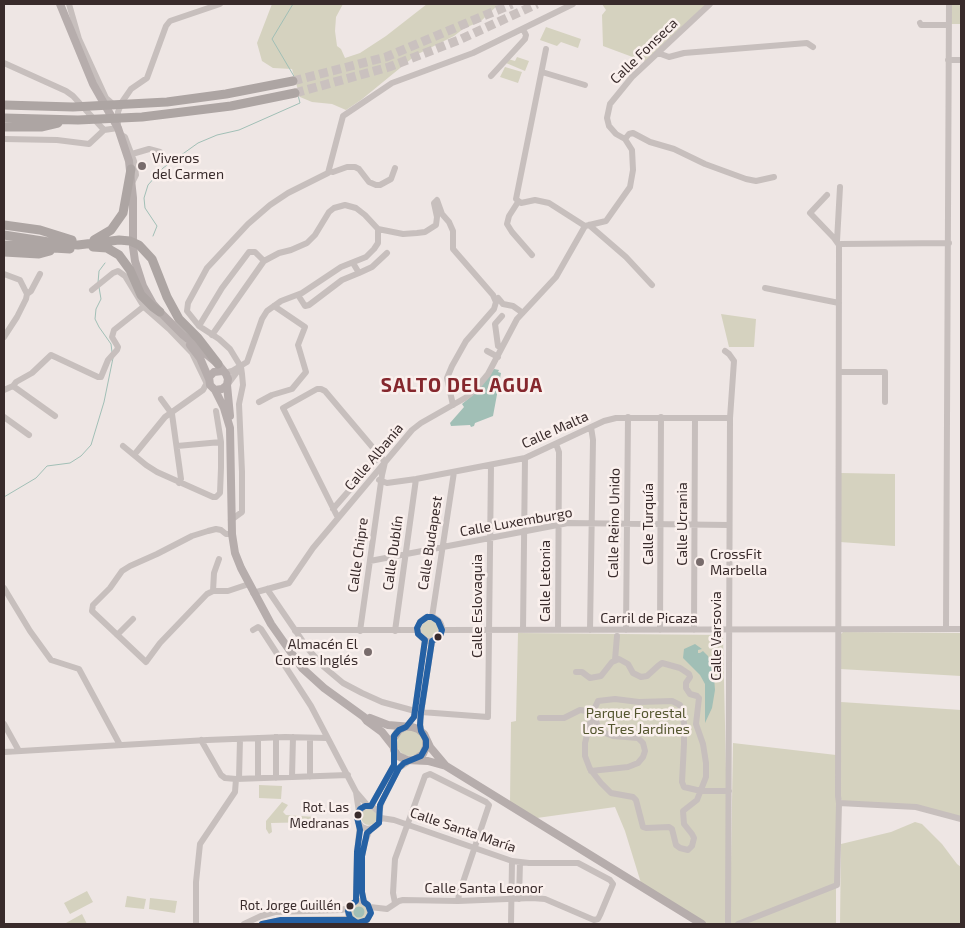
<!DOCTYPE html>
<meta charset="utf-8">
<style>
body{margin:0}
#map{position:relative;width:965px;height:928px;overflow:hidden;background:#eee6e4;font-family:"Exo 2",sans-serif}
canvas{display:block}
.frame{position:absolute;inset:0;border:5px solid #392b2b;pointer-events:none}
</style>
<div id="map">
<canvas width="965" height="928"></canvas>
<div class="frame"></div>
</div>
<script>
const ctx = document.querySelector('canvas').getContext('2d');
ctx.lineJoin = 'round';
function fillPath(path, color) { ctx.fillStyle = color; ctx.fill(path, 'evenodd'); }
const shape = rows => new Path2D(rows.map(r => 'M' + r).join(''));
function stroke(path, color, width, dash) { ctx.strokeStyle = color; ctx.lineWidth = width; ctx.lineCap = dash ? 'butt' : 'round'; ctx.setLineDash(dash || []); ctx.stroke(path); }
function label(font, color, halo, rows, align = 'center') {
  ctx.font = font + ' "Exo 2",sans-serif'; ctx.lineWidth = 5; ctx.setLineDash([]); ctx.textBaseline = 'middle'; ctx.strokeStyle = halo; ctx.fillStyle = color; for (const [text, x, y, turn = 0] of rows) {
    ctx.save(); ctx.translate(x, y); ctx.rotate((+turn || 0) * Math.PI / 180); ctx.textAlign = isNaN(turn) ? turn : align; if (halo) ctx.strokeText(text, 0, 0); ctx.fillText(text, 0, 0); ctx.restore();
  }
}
const green = shape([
 [272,4,343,4,336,17,335,31,337,46,341,49,345,58,360,53,386,36,427,4,499,4,481,21,463,29,454,36,416,55,361,100,346,110,332,104,312,102,300,97,292,69,273,68,262,61,257,43],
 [602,4,706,4,646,62,603,46,602,15,606,10],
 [951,4,961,4,961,24,951,24],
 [546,27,581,39,578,48,561,42,557,46,540,40],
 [517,57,529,61,525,71,506,63,508,59,515,61],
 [505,67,522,72,518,83,500,77],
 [721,314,756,319,754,347,729,347],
 [841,473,895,474,895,546,840,542],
 '421 629a9 9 0 1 1 18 0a9 9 0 1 1-18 0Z',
 [843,632,961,633,961,676,840,669,841,634],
 [518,633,723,635,728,858,726,921,724,924,706,924,641,883,625,831,615,807,537,818,510,802,511,722,516,721],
 [841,702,961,710,961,817,916,805,842,801,840,797],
 '397 743a13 13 0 1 1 26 0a13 13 0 1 1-26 0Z',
 [733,743,836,755,836,924,732,924,730,923],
 [259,785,282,786,281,799,259,798],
 [282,802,288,805,283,812,286,815,315,817,315,822,271,823,272,832,269,834,266,829,266,821],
 '361 817a8 8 0 1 1 16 0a8 8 0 1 1-16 0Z',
 [915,822,922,824,942,844,957,864,961,867,961,924,840,924,841,844,891,832],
 [87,891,93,902,70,914,64,903],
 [127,896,146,899,144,909,125,907],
 [150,898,177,901,175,913,149,909],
 '350 912a9 9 0 1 1 18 0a9 9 0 1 1-18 0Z',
 [82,914,87,924,67,924,66,923]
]);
const water = shape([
 [494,369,499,370,498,372,501,373,493,416,475,423,474,426,471,427,470,425,451,426,450,423,464,407,462,404,474,394],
 [695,644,702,649,698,650,698,653,700,653,703,651,708,656,714,677,715,690,712,708,705,723,705,684,700,675,683,658,684,649],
 '353.5 912a5.5 5.5 0 1 1 11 0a5.5 5.5 0 1 1-11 0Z'
]);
const stream = shape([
 [293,4,272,39,295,78],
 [153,236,157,226,145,208,144,198,148,185,163,168,198,143,217,135,239,130,300,103,298,95],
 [98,283,99,271,105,263],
 [99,287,101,299,96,309,95,319,99,327,111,344,112,352],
 [4,497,36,478,47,466,70,463,81,456,91,445,104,402,113,358]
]);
const highwayTunnel = shape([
 [293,81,386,57,512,4],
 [295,93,389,67,459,40,537,4]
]);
const minor = shape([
 [69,4,79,39,106,98,114,105],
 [920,23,921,25,948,25],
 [546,49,516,199,521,203,535,200,549,203,585,226],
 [658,53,669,57,684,53,807,43,813,47],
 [948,60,961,60],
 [4,63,66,91,73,96,104,130],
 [542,72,585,85],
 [491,76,525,39,526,35,523,29],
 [120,134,125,137,134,161,136,175,132,183],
 [4,139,57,140,89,144,104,130,118,128,118,112,122,102,131,89,147,78,166,26,170,21,220,4],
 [625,139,629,134,633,133,650,142,674,149,705,164,746,179,756,181,774,177],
 [132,154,149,149,160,152],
 [329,171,333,172,347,167,355,167,359,169,369,182,376,185,380,185,391,179,395,168],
 [827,195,810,213,834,238,839,245],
 [518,202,509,216,507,224,512,232,532,255],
 [589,225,626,257,652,285],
 [837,241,840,187],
 [359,273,372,267,387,253],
 [4,274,20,280,27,294,26,299,17,317,4,337],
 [765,288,839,303],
 [92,290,113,273,118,271,125,276,144,307,169,329,192,353,207,384],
 [27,294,31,291,40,274],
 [298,295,305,306,309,305,342,280,359,273,353,263],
 [498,298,503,304,513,306,520,311],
 [199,326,222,288,249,252,255,252,264,261],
 [212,335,264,261,279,253,291,250,307,243,315,235,329,212,334,208,345,205,356,208,365,215,378,229,403,234,417,233,425,232,436,225,437,217,434,203,437,200,442,214,449,222,453,231,453,249,493,295,496,302,494,309,466,341,452,366,447,378,453,405],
 [501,348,498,346,495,324,502,316],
 [487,351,498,357],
 [725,351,729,354,734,361,730,418,728,924],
 [839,372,885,372,885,402],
 [225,373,232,371,247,362,262,319,267,311,281,301,302,293,341,267,366,257,374,249,378,243,378,229],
 [228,384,240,368],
 [13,386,55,416],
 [4,390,13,386,16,382,32,373,51,355,98,377,101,377,108,360,117,350,118,347,112,337,114,330,148,303],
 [161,399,172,414,181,479,179,483],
 [259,402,272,395,292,389,306,372,298,345,305,327,274,306],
 [4,417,29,435],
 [556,444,559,452,558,630],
 [123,446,146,465,157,472,213,497,216,497,220,493,221,468,221,442,216,411],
 [177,446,221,442],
 [134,455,165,417,203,390,208,381],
 [379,480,387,483,416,479,525,458,604,421,616,418,730,418],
 [333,509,380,455],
 [338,518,283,408,317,389,321,389,325,391,385,462,382,475,360,631],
 [231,520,242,512,242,472,239,404,243,385,242,374,241,367,230,349,219,339,199,326,187,311,188,303,207,268,248,224,270,205,288,193,328,173,343,116,392,83,473,53,573,4],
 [232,534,226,534,221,530,216,529,208,531,192,536,157,554,130,566,122,571,110,588,93,605,92,611,146,662,160,643,207,594,213,591,228,591,249,584],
 [370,561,568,523,729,525],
 [4,588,30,631,51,660,79,669,120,745],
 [267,589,308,649,324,667,343,683,362,693,382,702,415,711],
 [213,591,214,573,219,559],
 [253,593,289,583,313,548,412,430,421,423,465,398,474,391,488,374,517,319,556,277,585,226,606,221,630,187,633,170,632,150,625,139,616,134,609,126,607,118,610,104,632,77,710,4],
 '418 629a12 12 0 1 1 24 0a12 12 0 1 1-24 0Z',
 [432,617,454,472],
 [946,629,949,4],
 [253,630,258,627,261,629,311,706,356,792,368,806],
 [442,630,961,629],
 [523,630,525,458],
 [590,630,593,440,591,427],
 [626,630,628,417],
 [660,630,661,417],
 [694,630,695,418],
 [295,631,297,630,417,630],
 [395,631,416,479],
 [117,635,133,619],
 [615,660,617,636],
 [421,712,488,717,491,466],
 [540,718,564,718,580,710,593,712,585,743,585,756,590,769,601,783,611,793,633,797,636,800,643,827,646,828,669,827,672,829,676,845,680,848,688,850,692,846,694,838,692,834,684,824,683,811,697,800,706,777,706,763,703,744,696,724,699,698,697,696,690,694,686,688,686,683,690,677,689,674,680,668,662,663,658,666,647,676,641,677,633,673,628,664,619,659,612,662,601,676,590,678,582,672,576,672],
 [4,724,19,751],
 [406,727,414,717,425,640],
 [421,731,420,720,432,641],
 [258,738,258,778],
 [201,740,221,775,225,778,236,779],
 [4,752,207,740,285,737,327,738],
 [591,771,628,767,638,763,643,757,645,751,643,743,638,738,613,736,605,733,598,727,593,712,598,701,615,699,639,702,672,701,680,705,681,709,684,723,684,744,682,782,684,787,701,791,729,791],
 [292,777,293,737],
 [310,777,310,738],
 [276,778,276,737],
 [239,779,240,739],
 [356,792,359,812],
 [839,803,916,807,961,819],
 [371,806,394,765,394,751],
 [379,812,373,807,365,806,359,812,357,817,358,822,362,827,367,829,373,828,377,825,380,820,379,812,382,801,399,768,411,760],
 [519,899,520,862],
 '348 912a11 11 0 1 1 22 0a11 11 0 1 1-22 0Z',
 [356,901,357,852,360,825],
 [364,902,362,892,362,856,365,842,370,829],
 [395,903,393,893,395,859,425,776,430,774,486,802,489,805,459,894,458,901],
 [370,907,387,909,399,901,403,900,458,901,532,898,545,899,594,920,598,919,600,915,613,884,610,880,578,863,529,863,512,861,394,820,381,818],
 [196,924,196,882,200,844,235,792,236,779,348,775],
 [244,924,261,916,275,912,341,910,349,908],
 [262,924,281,920,345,919,352,920],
 [511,924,512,861],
 [738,924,837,885,839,803,838,796,839,245,841,244,949,243]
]);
const major = shape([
 [60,4,93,84,118,128,129,161,133,198,133,247,135,261,143,286,153,304,160,312,183,335,218,364,226,374,228,379,227,385,222,389,215,390,210,385,209,377,214,372,222,371],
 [190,345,200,358,209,379],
 [227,385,230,416],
 [215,390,224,408,230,428,232,534,235,553,241,568,271,624,302,668,324,688,364,717,367,721,382,732,393,746],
 [370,718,388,725,412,727,418,729,424,734,430,747,446,766,702,924],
 [405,727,399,730,393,739,394,750,398,756,407,760,428,761,446,766],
 [414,760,423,754,426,747,426,740]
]);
const highway = shape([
 [4,105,73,107,167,102,226,94,293,81],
 [4,118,78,120,142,117,231,106,295,93],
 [4,127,41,127,58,123],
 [4,225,40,230,72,240],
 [4,235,55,243,78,245,119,240,130,241,139,245,152,259,167,297,179,319,198,338,218,364],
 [94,240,111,230,123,213,131,169],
 [4,245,70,249],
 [93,247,107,248,119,255,130,270,141,295,153,307,160,312],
 [4,252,39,254,50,251]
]);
const bus1 = shape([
 [427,617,432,617,438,621,442,630,440,636,432,641,421,712,420,725,421,731,426,740,426,747,421,756,404,763,399,768,380,805,379,823,367,833,362,856,362,892,364,902,368,905,371,913,367,920,357,923,350,918,348,911,350,906,356,901,357,852,360,830,357,817,360,809,365,806,371,806,394,765,394,736,399,730,406,727,414,717,425,640,418,634,417,628,420,622,427,617],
 [262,924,281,920,352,920]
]);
const markers = [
 [142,166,5,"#786c6c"],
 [700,562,5,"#786c6c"],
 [438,637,4.5,"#392b2b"],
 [368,652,5,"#786c6c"],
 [358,815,4.5,"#392b2b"],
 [350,906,4.5,"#392b2b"]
];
const busNames = [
 ["Rot. Las",349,808],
 ["Medranas",349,824],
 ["Rot. Jorge Guillén",341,906]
];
const streetNames = [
 ["Calle Fonseca",644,51,-44],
 ["Calle Malta",555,430,-24],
 ["Calle Albania",374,457,-50],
 ["Calle Luxemburgo",516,522,-10],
 ["Calle Reino Unido",614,523,-89],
 ["Calle Turquía",648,524,-90],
 ["Calle Ucrania",682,524,-90],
 ["Calle Budapest",430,543,-81],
 ["Calle Dublín",393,553,-82],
 ["Calle Chipre",358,555,-82],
 ["Calle Letonia",545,581,-90],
 ["Calle Eslovaquia",477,606,-90],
 ["Carril de Picaza",649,618],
 ["Calle Varsovia",716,636,-90],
 ["Calle Santa María",463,830,19],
 ["Calle Santa Leonor",484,888]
];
const poiNames = [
 ["Viveros",152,158],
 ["del Carmen",152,174],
 ["CrossFit",710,554],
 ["Marbella",710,570],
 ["Almacén El",358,644,"right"],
 ["Cortes Inglés",358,660,"right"]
];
const parkNames = [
 ["Parque Forestal",636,713],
 ["Los Tres Jardines",636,729]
];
const districtNames = [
 ["SALTO DEL AGUA",462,386]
];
fillPath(green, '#d5d2bf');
fillPath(water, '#a1bfb6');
stroke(stream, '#a1bfb6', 1);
stroke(highwayTunnel, '#cac1bf', 9, [9, 4.5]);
stroke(minor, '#c7bfbd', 6);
stroke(major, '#b6adac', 8);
stroke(highway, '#ada5a3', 9);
stroke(bus1, '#2561a4', 6);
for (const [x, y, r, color] of markers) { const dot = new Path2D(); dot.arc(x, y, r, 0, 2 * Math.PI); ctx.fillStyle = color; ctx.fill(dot); stroke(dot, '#faf0ed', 2); }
label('13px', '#392b2b', '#faf0ed', busNames, 'right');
label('14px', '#392b2b', '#faf0ed', streetNames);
label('14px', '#392b2b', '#faf0ed', poiNames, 'left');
label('14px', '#54562f', '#faf0ed', parkNames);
ctx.letterSpacing = '1px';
label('bold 19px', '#85272d', '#faf0ed', districtNames);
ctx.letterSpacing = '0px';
</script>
